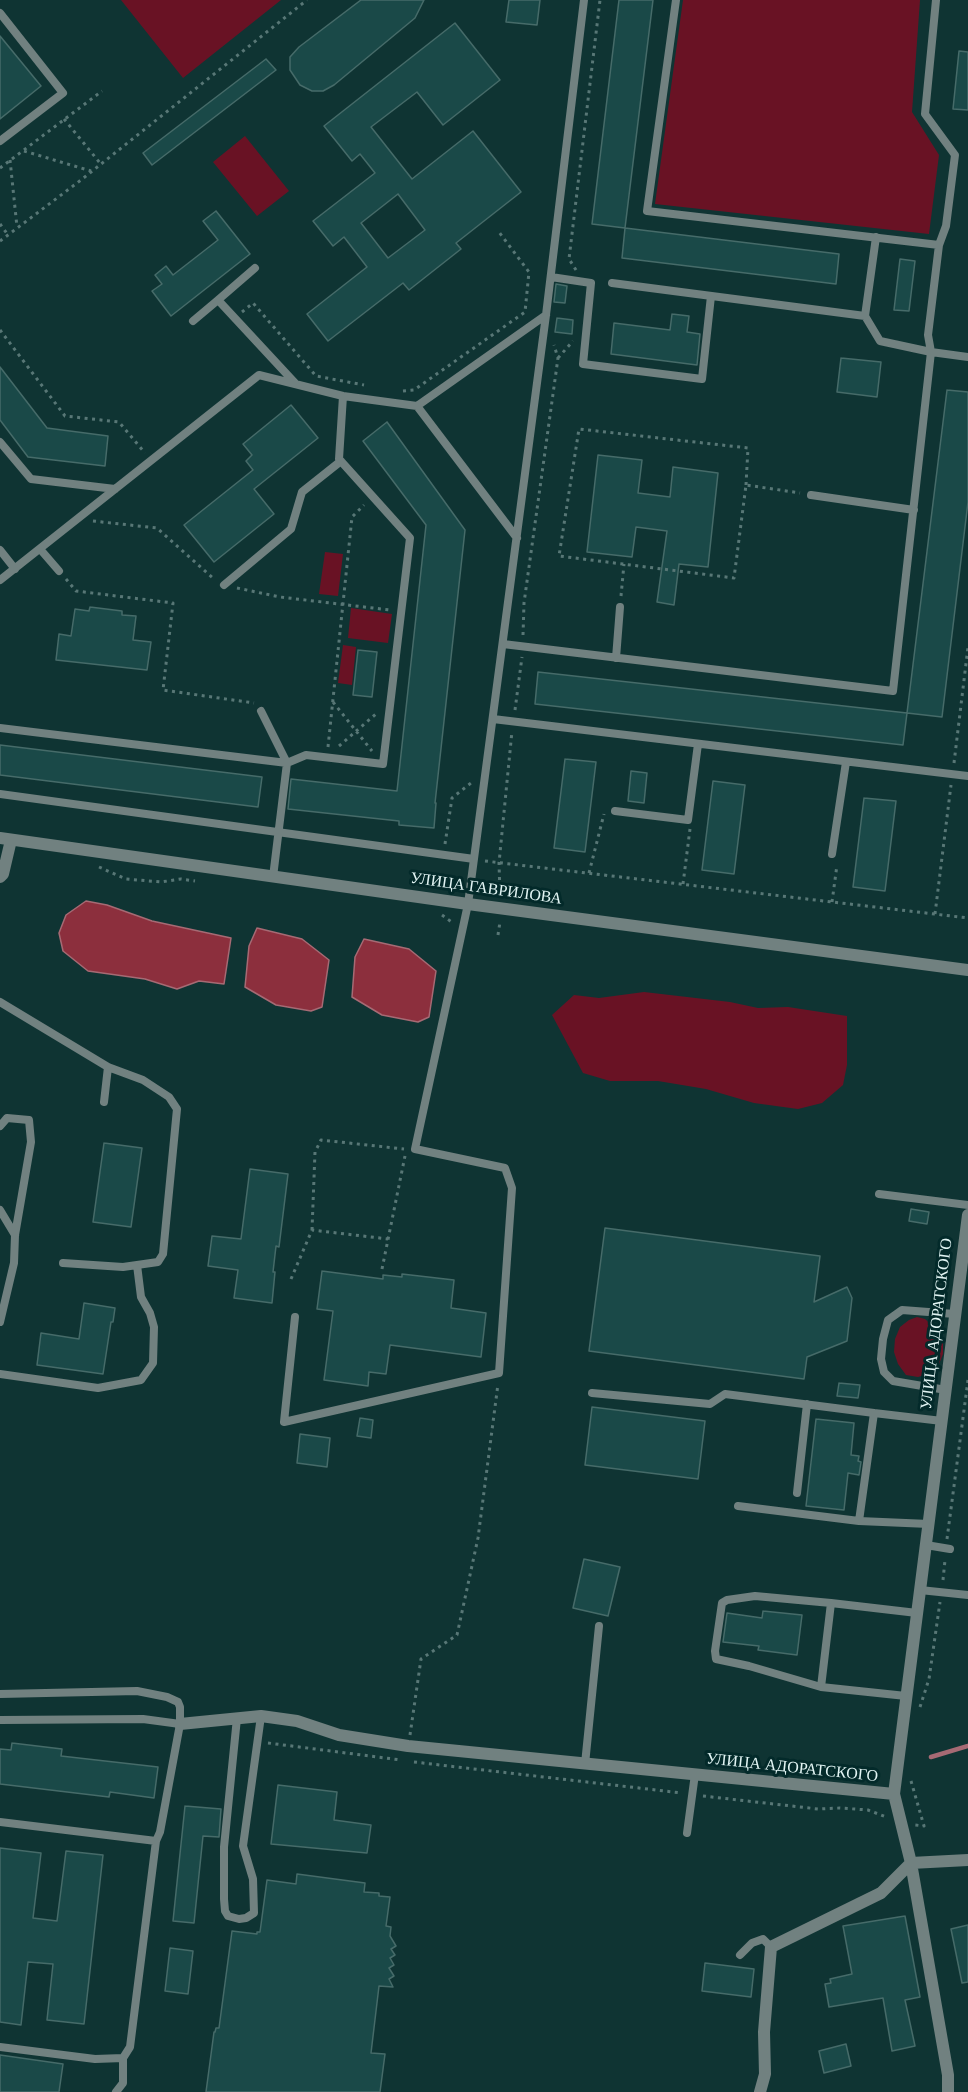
<!DOCTYPE html>
<meta charset="utf-8">
<style>
body{margin:0}
canvas{display:block;background:#0f3433}
</style>
<canvas width="968" height="2092"></canvas>
<script>
const ctx = document.querySelector('canvas').getContext('2d');
ctx.lineJoin = 'round';
function fillPath(path, color) { ctx.fillStyle = color; ctx.fill(path, 'evenodd'); }
const shape = rows => new Path2D(rows.map(r => 'M' + r).join(''));
function stroke(path, color, width, dash) { ctx.strokeStyle = color; ctx.lineWidth = width; ctx.lineCap = dash ? 'butt' : 'round'; ctx.setLineDash(dash || []); ctx.stroke(path); }
function label(font, color, halo, rows, align = 'center') {
  ctx.font = font + ' Georgia,serif'; ctx.lineWidth = 6; ctx.setLineDash([]); ctx.textBaseline = 'middle'; ctx.strokeStyle = halo; ctx.fillStyle = color; for (const [text, x, y, turn = 0] of rows) {
    ctx.save(); ctx.translate(x, y); ctx.rotate((+turn || 0) * Math.PI / 180); ctx.textAlign = isNaN(turn) ? turn : align; if (halo) ctx.strokeText(text, 0, 0); ctx.fillText(text, 0, 0); ctx.restore();
  }
}
const green = shape([
 [121,0,281,0,183,78],
 [683,0,920,0,912,112,939,155,929,234,655,204],
 [245,136,289,191,257,216,213,162],
 [325,552,343,554,338,596,319,594],
 [351,608,392,614,388,643,348,638],
 [343,645,356,647,352,685,338,683],
 [644,992,730,1002,758,1008,788,1007,847,1016,847,1065,843,1085,822,1103,798,1109,754,1103,706,1089,658,1081,610,1081,583,1073,552,1015,574,995,599,998],
 [917,1317,925,1319,937,1330,943,1340,943,1354,939,1364,931,1373,918,1377,906,1375,898,1364,894,1352,895,1339,900,1327,909,1320]
]);
const water = shape([
 [86,901,107,905,152,921,231,938,224,984,199,981,177,989,145,979,88,971,63,951,59,933,66,915,86,901],
 [257,928,302,939,329,960,322,1007,311,1011,276,1005,245,987,249,946,257,928],
 [364,939,409,949,436,971,429,1017,418,1022,382,1015,352,997,355,957,364,939]
]);
const stream = shape([
 [931,1757,968,1746]
]);
const building = shape([
 [361,0,424,0,415,18,334,85,323,91,312,91,300,85,290,70,290,57,299,47,361,0],
 [509,0,540,0,537,25,506,22,509,0],
 [619,0,653,0,625,228,592,224,619,0],
 [455,23,500,80,443,125,417,92,371,127,412,179,473,131,521,192,456,243,461,249,409,290,403,283,328,341,307,314,367,267,344,237,333,246,313,221,375,173,360,154,352,161,324,126,455,23],
 [398,194,425,230,388,258,361,223,398,194],
 [0,36,41,86,0,119,0,36],
 [959,51,968,52,968,110,953,109,959,51],
 [266,59,276,70,152,165,143,153,266,59],
 [216,211,250,254,171,316,152,291,162,284,155,275,166,266,173,275,218,240,203,221,216,211],
 [625,228,839,254,836,284,622,258,625,228],
 [900,259,915,261,909,311,894,310,900,259],
 [556,284,567,286,565,303,554,302,556,284],
 [672,314,689,316,687,332,700,334,697,365,611,354,614,323,670,330,672,314],
 [557,318,573,320,572,334,555,332,557,318],
 [841,358,881,362,877,397,837,392,841,358],
 [0,367,47,428,108,436,105,466,28,457,0,420,0,367],
 [947,390,968,392,968,502,942,717,907,713,947,390],
 [291,405,318,438,254,489,274,514,214,562,184,525,253,470,246,461,252,455,243,444,291,405],
 [387,422,465,530,435,803,436,803,434,828,399,825,399,821,288,809,291,779,397,791,426,525,363,441,387,422],
 [598,455,642,460,638,493,670,497,673,467,718,473,708,567,679,564,674,605,657,602,667,531,636,527,632,557,587,552,598,455],
 [90,607,122,611,122,615,136,616,133,640,151,642,147,670,56,660,59,634,71,636,75,609,89,611,90,607],
 [358,650,377,652,372,697,353,695,358,650],
 [538,672,907,713,903,745,535,704,538,672],
 [0,745,262,777,258,807,0,775,0,745],
 [565,759,596,762,585,852,554,848,565,759],
 [631,771,647,773,644,803,628,801,631,771],
 [713,781,745,785,734,874,702,870,713,781],
 [864,798,896,801,885,891,853,887,864,798],
 [104,1143,142,1148,131,1227,93,1222,104,1143],
 [250,1169,288,1174,279,1247,276,1246,273,1272,275,1272,272,1303,234,1298,238,1270,208,1266,212,1236,241,1239,250,1169],
 [911,1209,929,1212,927,1224,909,1221,911,1209],
 [605,1228,820,1256,814,1302,847,1287,852,1298,847,1341,807,1357,804,1379,589,1351,605,1228],
 [322,1271,383,1279,383,1275,402,1277,402,1274,454,1280,451,1308,486,1313,481,1357,390,1345,386,1374,369,1372,368,1386,324,1380,333,1311,317,1309,322,1271],
 [84,1303,115,1308,113,1322,111,1322,103,1374,37,1365,41,1333,79,1339,84,1303],
 [839,1383,860,1385,858,1398,837,1396,839,1383],
 [592,1407,705,1421,698,1479,585,1465,592,1407],
 [360,1418,373,1420,371,1438,357,1436,360,1418],
 [816,1419,854,1423,851,1455,859,1456,858,1461,861,1462,859,1475,848,1473,844,1510,806,1506,816,1419],
 [300,1434,330,1438,327,1467,297,1463,300,1434],
 [584,1559,620,1567,608,1616,573,1608,584,1559],
 [763,1611,802,1615,797,1655,758,1650,759,1646,723,1642,727,1613,762,1618,763,1611],
 [12,1743,62,1749,61,1756,158,1767,154,1798,110,1792,109,1797,0,1784,0,1749,11,1750,12,1743],
 [278,1785,337,1792,334,1820,371,1825,367,1853,271,1844,278,1785],
 [185,1806,221,1809,219,1837,203,1836,194,1923,173,1921,185,1806],
 [0,1848,41,1853,33,1918,57,1921,66,1851,103,1855,84,2024,47,2020,53,1964,28,1962,21,2025,0,2022,0,1848],
 [297,1874,365,1883,364,1892,379,1893,379,1896,390,1897,386,1926,391,1927,390,1936,396,1946,391,1949,395,1955,390,1958,394,1965,389,1968,394,1976,389,1979,393,1987,379,1986,371,2053,385,2054,380,2092,206,2092,214,2032,215,2032,216,2028,219,2028,232,1931,257,1934,257,1932,260,1932,267,1880,296,1884,297,1874],
 [905,1916,920,1997,905,2000,915,2046,892,2051,883,1998,829,2007,825,1984,831,1983,830,1979,852,1974,843,1926,905,1916],
 [968,1925,968,1982,962,1983,951,1929,968,1925],
 [170,1948,193,1951,188,1994,165,1991,170,1948],
 [705,1963,754,1969,751,1997,702,1991,705,1963],
 [846,2044,851,2066,824,2073,819,2051,846,2044],
 [0,2055,63,2064,59,2092,0,2092,0,2055]
]);
const path = shape([
 [64,119,100,163],
 [24,151,91,171],
 [10,160,17,227],
 [0,168,102,91],
 [0,224,8,235],
 [0,241,81,180,307,0],
 [576,270,569,259,600,0],
 [242,312,253,303,316,376,364,385],
 [0,330,65,416,119,422,145,453],
 [558,358,573,341],
 [403,391,414,390,525,312,529,272,499,232],
 [746,485,748,448,579,429,559,556,734,578,746,485,800,493],
 [93,521,157,528,214,579],
 [66,579,76,591,173,603,163,690,254,703],
 [237,588,280,597,390,610],
 [621,596,624,564],
 [523,635,524,603,558,358,554,345],
 [333,702,372,751],
 [515,710,522,657],
 [339,746,377,713],
 [328,747,352,517,364,505],
 [954,763,968,647],
 [445,844,452,798,471,783],
 [485,861,968,918],
 [99,867,126,879,161,882,181,879,195,881],
 [589,873,604,814],
 [683,884,690,829],
 [500,895,499,863,512,731],
 [832,902,837,865],
 [935,914,951,785],
 [442,915,453,923],
 [498,935,500,922],
 [312,1230,315,1152,321,1140,404,1149],
 [382,1269,405,1156],
 [291,1279,312,1230,388,1239],
 [947,1539,968,1380],
 [943,1580,945,1560],
 [920,1707,929,1679,940,1602],
 [410,1735,421,1659,457,1635,478,1538,498,1384],
 [268,1743,401,1760],
 [414,1762,682,1793],
 [911,1781,924,1826,915,1825],
 [703,1796,818,1809,840,1808,868,1810,886,1817]
]);
const service = shape([
 [676,0,647,211,939,245,946,226,955,155,925,114,936,0],
 [0,13,63,93,0,141],
 [876,237,865,316,880,341,931,352,968,357],
 [551,277,591,283,583,364,702,379,711,296],
 [612,283,865,316],
 [218,300,255,268],
 [193,321,218,300,295,383],
 [0,442,31,479,115,489],
 [811,495,914,510],
 [517,538,417,406,546,315],
 [40,549,59,571],
 [0,550,15,569],
 [0,580,259,375,343,396,417,406],
 [224,585,291,529,302,492,341,461],
 [503,644,893,691,931,352,928,335,939,245],
 [616,658,620,607],
 [261,711,287,763],
 [493,719,968,776],
 [0,728,287,763],
 [0,794,474,859],
 [615,811,688,820,698,744],
 [832,854,846,762],
 [273,877,287,763,306,755,383,764,410,538,339,459,343,396],
 [0,1002,108,1067,104,1102],
 [0,1126,7,1118,29,1120,31,1142,15,1235,14,1263,0,1322],
 [879,1194,968,1205],
 [0,1210,15,1235],
 [63,1263,123,1267,158,1262,163,1254,177,1109,169,1097,143,1080,108,1067],
 [295,1317,284,1422,499,1373,512,1188,505,1168,415,1149,468,904,546,315,584,0],
 [0,1374,98,1388,141,1380,153,1363,154,1327,150,1313,141,1297,137,1265],
 [946,1390,893,1381,884,1372,881,1359,883,1339,888,1320,902,1310,955,1314],
 [592,1393,710,1404,725,1394,874,1413],
 [797,1493,807,1404],
 [738,1506,859,1521,874,1413,942,1421],
 [859,1521,929,1524],
 [926,1545,950,1549],
 [920,1590,968,1595],
 [821,1687,749,1666,716,1659,715,1651,722,1603,727,1600,755,1596,831,1603],
 [0,1694,137,1691,167,1697,178,1702,180,1707,180,1724,160,1832,156,1841,130,2047,123,2058,123,2083,116,2092],
 [906,1696,821,1687,831,1603,917,1613],
 [237,1718,224,1847,224,1899,225,1911,228,1916,239,1919,246,1918,254,1913,253,1879,243,1846,261,1716],
 [0,1720,143,1719,180,1724],
 [585,1764,599,1626],
 [0,1822,156,1841],
 [687,1833,695,1774],
 [740,1955,752,1943,763,1939,771,1947],
 [0,2047,95,2059,123,2058]
]);
const minor = shape([
 [0,877,3,874,11,840],
 [180,1724,261,1716,297,1721,339,1735,408,1746,894,1794],
 [760,2092,765,2074,764,2032,771,1947,881,1893,911,1863,968,1860],
 [948,2092,948,2075,911,1863,894,1794,968,1215]
]);
const tertiary = shape([
 [0,838,468,904,968,970]
]);
const streetNames = [
 ["УЛИЦА ГАВРИЛОВА",486,889,8],
 ["УЛИЦА АДОРАТСКОГО",937,1324,-83],
 ["УЛИЦА АДОРАТСКОГО",792,1768,6]
];
fillPath(green, '#691224');
fillPath(water, '#8c2f3d');
stroke(water, '#a66a74', 1.5);
stroke(stream, '#a66a74', 4.5);
fillPath(building, '#1a4948');
stroke(building, '#466b69', 1.5);
stroke(path, '#587776', 3, [3, 4.5]);
stroke(service, '#718180', 8);
stroke(minor, '#718180', 12);
stroke(tertiary, '#718180', 12);
label('16px', '#e1f4f3', '#032a2a', streetNames);
</script>
